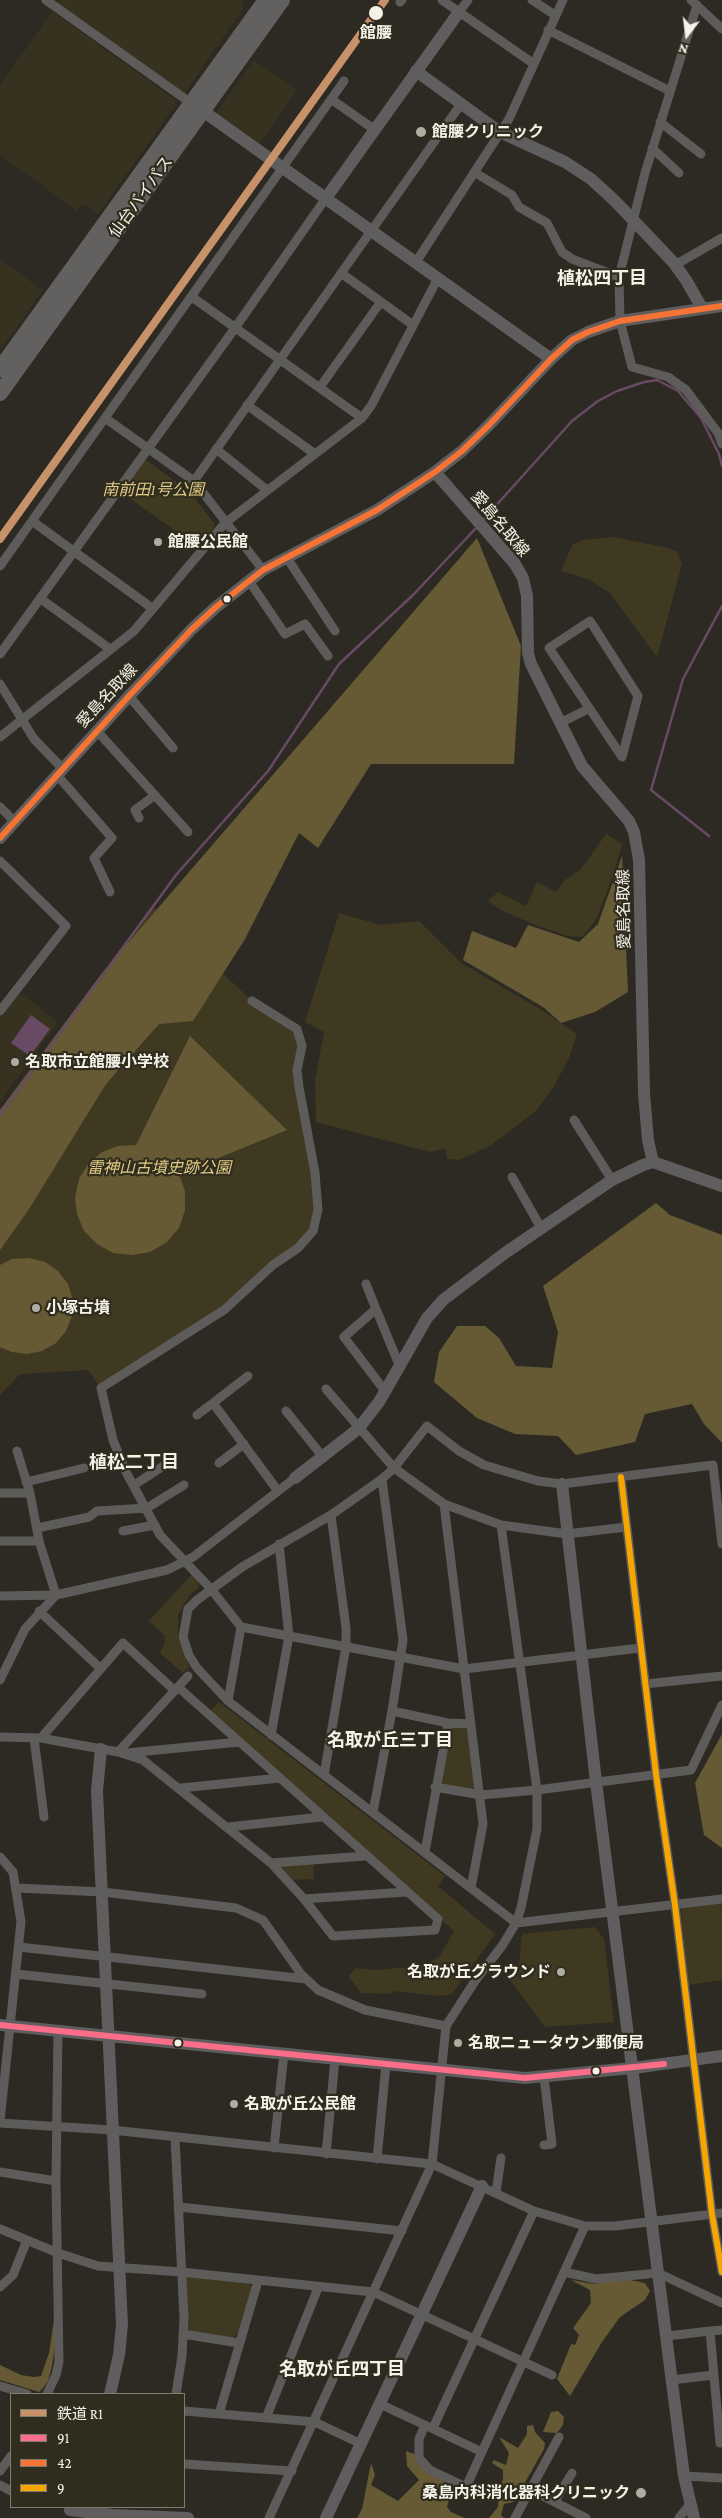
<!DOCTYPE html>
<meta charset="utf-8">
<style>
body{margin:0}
#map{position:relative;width:722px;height:2518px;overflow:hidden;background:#2c2a22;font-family:"Crimson Pro","Noto Sans JP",serif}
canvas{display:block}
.legend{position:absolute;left:10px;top:2393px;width:175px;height:115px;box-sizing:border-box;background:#302c1e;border:1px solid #7e7b6f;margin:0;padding:6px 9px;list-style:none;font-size:15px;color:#f4f2e9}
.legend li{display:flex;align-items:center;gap:10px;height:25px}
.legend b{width:25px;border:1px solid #7e7b6f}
.north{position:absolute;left:662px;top:10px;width:50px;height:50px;-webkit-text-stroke:4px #302c1e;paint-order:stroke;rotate:195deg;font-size:14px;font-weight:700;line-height:20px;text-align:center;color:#f4f2e9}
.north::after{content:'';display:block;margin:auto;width:18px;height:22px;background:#f4f2e9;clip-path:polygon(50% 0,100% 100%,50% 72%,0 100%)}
</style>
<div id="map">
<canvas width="722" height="2518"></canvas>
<ul class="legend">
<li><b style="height:6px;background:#c7916a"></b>鉄道 R1</li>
<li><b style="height:6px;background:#fb6d88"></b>91</li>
<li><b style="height:6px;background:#f57335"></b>42</li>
<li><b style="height:6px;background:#f7a600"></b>9</li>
</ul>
<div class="north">N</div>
</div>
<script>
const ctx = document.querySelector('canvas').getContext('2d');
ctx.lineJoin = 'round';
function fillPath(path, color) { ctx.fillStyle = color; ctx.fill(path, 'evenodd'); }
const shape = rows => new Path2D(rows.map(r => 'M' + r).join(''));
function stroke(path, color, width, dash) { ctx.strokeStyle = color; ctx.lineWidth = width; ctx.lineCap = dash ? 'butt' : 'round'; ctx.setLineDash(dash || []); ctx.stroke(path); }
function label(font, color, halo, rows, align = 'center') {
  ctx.font = font + ' "Crimson Pro","Noto Sans JP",serif'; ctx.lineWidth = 4.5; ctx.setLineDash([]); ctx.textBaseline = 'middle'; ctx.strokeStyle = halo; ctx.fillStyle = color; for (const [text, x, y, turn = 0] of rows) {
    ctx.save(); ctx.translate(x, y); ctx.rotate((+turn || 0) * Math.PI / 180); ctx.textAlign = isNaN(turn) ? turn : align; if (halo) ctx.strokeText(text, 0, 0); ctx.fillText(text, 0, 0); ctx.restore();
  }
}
const built = shape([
 [59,0,243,0,244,7,185,93,56,3],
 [52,11,178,102,98,214,82,204,77,211,0,155,0,86],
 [254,60,297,90,260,143,216,113],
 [0,260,43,290,2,348,0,346],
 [20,992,58,1022,0,1102,0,1018]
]);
const green = shape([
 [148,461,190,492,214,523,214,528,197,546,122,493,143,462],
 [613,537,668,548,677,552,682,564,657,657,610,593,588,579,561,571,572,545,582,540],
 [606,834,622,844,613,876,596,920,582,937,567,936,533,924,503,911,488,901,498,892,526,906,537,882,556,892,565,880,581,869],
 [152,906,252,1001,297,1029,299,1087,318,1210,298,1248,224,1310,101,1388,88,1370,20,1374,0,1395,0,1137],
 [339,913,381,925,419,921,461,963,540,1009,577,1034,569,1058,554,1086,536,1111,490,1146,459,1160,447,1159,445,1148,430,1152,316,1122,315,1080,324,1032,305,1022],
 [192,1574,198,1580,199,1587,189,1596,178,1615,178,1638,189,1667,183,1673,160,1653,165,1642,165,1636,149,1621],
 [219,1702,445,1876,438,1886,495,1934,452,1994,439,1996,395,1991,389,1994,361,1993,348,1976,356,1968,376,1970,421,1966,439,1957,454,1931,209,1711],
 [451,1726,464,1728,469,1731,475,1789,472,1791,449,1787,442,1783,441,1779],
 [313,1862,314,1879,289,1880,276,1864],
 [718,1903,722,1905,722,1980,688,1985,681,1908],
 [595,1927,604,1939,614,2022,545,2027,510,1980,519,1964,522,1934],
 [188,2277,248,2283,252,2287,239,2333,232,2338,186,2330,184,2282]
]);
const forest = shape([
 [477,538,521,646,514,764,371,764,318,848,299,833,245,939,193,1021,159,1024,106,1084,29,1209,0,1250,0,1110,102,973],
 [622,856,628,992,595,1012,561,1023,543,1007,463,960,472,931,516,948,528,925,579,942,598,924],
 [190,1036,287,1130,179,1174,185,1191,185,1210,179,1228,167,1242,150,1252,132,1255,113,1253,97,1244,84,1231,77,1214,75,1197,79,1179,88,1164,102,1152,118,1146,136,1145],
 [656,1203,670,1215,722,1235,722,1443,704,1424,692,1404,645,1414,635,1442,576,1455,558,1436,515,1434,477,1418,434,1382,439,1352,457,1326,485,1326,499,1338,516,1366,552,1368,558,1332,543,1286],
 [29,1258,45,1262,58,1271,68,1284,73,1300,72,1316,66,1331,56,1343,42,1351,27,1354,12,1352,0,1347,0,1265,12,1259],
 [722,1734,722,1848,704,1835,695,1783],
 [625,2279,645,2283,650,2291,645,2300,620,2317,602,2342,570,2396,557,2379,571,2344,575,2345,579,2335,573,2328,591,2303,590,2290,571,2280,594,2284],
 [54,2320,56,2339,52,2366,48,2381,43,2388,39,2392,0,2380,0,2365,21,2375,34,2377,41,2376,49,2353],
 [558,2411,564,2417,563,2425,557,2433,543,2432,551,2412],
 [533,2425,535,2432,545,2443,544,2449,514,2502,504,2504,501,2515,504,2518,489,2518,498,2507,499,2490,503,2479,503,2470,492,2463,494,2460,506,2465,509,2453,499,2437,518,2448,527,2434,527,2426],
 [406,2451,414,2454,421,2465,444,2480,449,2500,447,2507,451,2512,465,2518,357,2518,362,2509,371,2463,375,2475,371,2485,398,2501,419,2480,407,2466]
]);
const water = shape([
 [31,1015,50,1029,30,1056,11,1043]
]);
const stream = shape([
 [483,520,572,421,598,401,617,391,644,382,657,380,678,391,701,418,719,454,722,466],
 [709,836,651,790,683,679,722,606],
 [0,1115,176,875,268,771,339,664,413,595,478,526]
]);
const street = shape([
 [46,0,191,103],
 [442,0,534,64],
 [532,0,555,15],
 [691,0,722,29],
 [400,2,402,0],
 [697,5,645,173,619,277,620,321,632,367,668,377,686,390,718,433,722,444],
 [459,12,468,0],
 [548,30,670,91],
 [331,99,375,130],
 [660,122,701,154],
 [652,148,679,173],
 [474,172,512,195,519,207,547,223,562,252,572,259,619,277],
 [416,262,509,119,563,0],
 [675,265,722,238],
 [341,273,413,325],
 [192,297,362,418],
 [320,387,380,303],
 [247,405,315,454],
 [105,418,194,481,263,570],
 [216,449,267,490],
 [194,481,461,104],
 [32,521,152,608],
 [287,558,335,631],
 [0,566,344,81],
 [249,581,285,634,305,624,328,656],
 [41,599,110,649],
 [590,621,638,696,622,757,549,648,590,621],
 [0,654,235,328,326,198],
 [0,684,34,739,62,768],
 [129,696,173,748],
 [560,723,588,709],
 [97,731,188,832],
 [0,737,134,631,225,523,362,418,371,406,438,278],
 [57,775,112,838,94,858,110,892],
 [0,807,15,822],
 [139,818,135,810,155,795],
 [0,861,66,926,0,1011],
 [574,1120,612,1180],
 [512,1177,541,1228],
 [366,1284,376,1309],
 [248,1376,213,1403,278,1491],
 [326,1389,394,1468,444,1504,501,1525,567,1534,626,1527],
 [385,1391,344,1337,376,1309,400,1367],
 [286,1411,323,1457],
 [197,1415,213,1403],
 [219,1463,244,1444],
 [621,1477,656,1774,675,1905,712,2214,722,2272],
 [26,1482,84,1468],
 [134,1485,168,1463],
 [0,1493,30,1493],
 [444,1504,483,1824,471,1888],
 [37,1528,89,1517,97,1511,147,1508,184,1485],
 [123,1531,155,1525],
 [0,1541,39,1541],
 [722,1544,713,1465,562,1484,538,1481,484,1465,459,1451,427,1426,394,1468,382,1479,331,1515,242,1567,197,1600,188,1609,183,1637,189,1655,197,1668,228,1701,516,1923,722,1899],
 [0,1596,56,1595,39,1541,30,1493,17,1451],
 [39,1611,100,1668],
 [241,1627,464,1669,640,1648],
 [0,1680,25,1629,56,1595,167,1570,193,1557,295,1478],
 [645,1684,722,1676],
 [178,1687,188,1676],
 [228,1701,241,1627,211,1589,160,1535,126,1472,113,1440,101,1388,224,1310,273,1265,298,1248,313,1231,318,1210,315,1173,299,1087,297,1070,302,1046,297,1029,252,1001],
 [392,1711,448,1723,471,1724],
 [271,1735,289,1636,279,1544],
 [0,1737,41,1738,118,1752,143,1760,271,1863,304,1899,333,1936,435,1930,438,1919,178,1687,118,1752],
 [34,1738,44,1817],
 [41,1738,123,1643,175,1691],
 [127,1753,239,1742],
 [324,1775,346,1646,346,1628,331,1515],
 [435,1787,481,1795,537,1790,691,1770,722,1705],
 [181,1788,280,1778],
 [373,1812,392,1711,403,1640,382,1479],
 [228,1827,321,1817],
 [425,1852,448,1723],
 [0,1857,13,1872,21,1922,0,2121],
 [271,1863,365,1856],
 [17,1888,103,1892,236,1908,263,1920,301,1974,318,1990,365,2010,446,2026],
 [304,1899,406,1892],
 [19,1947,306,1979],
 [16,1974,202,1994],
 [0,2123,112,2130,432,2164,534,2211,585,2226,615,2226,722,2213],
 [175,2138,184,2318,182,2356,176,2394],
 [544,2145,552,2144,544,2077],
 [274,2148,284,2053],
 [326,2154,335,2059],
 [377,2159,386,2064],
 [0,2172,56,2181],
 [496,2192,501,2158],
 [179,2207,402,2231],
 [0,2229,58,2253,98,2266,181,2272,373,2292,552,2375],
 [564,2272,596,2279,658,2273,722,2303],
 [0,2287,13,2275,27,2240],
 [722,2330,710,2331,720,2443,722,2443],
 [183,2334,239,2343],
 [667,2336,710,2331],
 [671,2380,714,2375],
 [0,2386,27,2394],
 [47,2394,56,2375,59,2362,56,2181,58,2031],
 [380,2404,480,2451],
 [184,2411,315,2422,361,2444],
 [219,2414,258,2281],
 [266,2418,318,2288],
 [425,2425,419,2439,419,2458,430,2470,466,2487,585,2226],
 [433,2428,534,2211],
 [184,2464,292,2471],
 [0,2471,11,2456],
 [684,2476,722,2478],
 [0,2485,11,2491],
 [531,2490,586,2518],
 [555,2501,572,2473],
 [269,2518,432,2164,446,2026,475,1981,502,1946,516,1923,521,1908,537,1829,537,1790,501,1525],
 [515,2518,559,2437],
 [679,2518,690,2504]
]);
const secondary = shape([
 [416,71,500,132,565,162,591,179,615,201,673,262,686,280,702,308],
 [196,106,551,359],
 [326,198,459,12],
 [435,472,515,564,523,578,527,596,528,653,531,664,582,766,629,821,634,832,639,860,644,1093,648,1140,653,1162,722,1186],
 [0,838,129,696,192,629,216,607,263,570,377,510,435,472,462,451,489,425,551,359,572,340,588,332,620,321,722,306],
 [295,1478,358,1429,379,1402,427,1318,443,1300,505,1253,612,1180,643,1165,653,1162],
 [562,1484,596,1782,658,2273,684,2476,694,2518],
 [101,1749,97,1791,122,2325,119,2355,110,2394],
 [0,2025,525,2078,633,2068,722,2056],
 [70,2510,113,2515,188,2518],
 [326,2518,482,2186]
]);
const highway = shape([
 [0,369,266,0],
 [0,393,282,0]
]);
const bus1 = shape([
 [0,2025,525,2078,664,2064]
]);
const bus2 = shape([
 [0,838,129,696,192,629,216,607,263,570,377,510,435,472,462,451,489,425,551,359,572,340,588,332,620,321,722,306]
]);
const bus3 = shape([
 [621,1477,656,1774,675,1905,712,2214,722,2272]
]);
const rail1 = shape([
 [0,539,385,0]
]);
const markers = [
 [376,13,8,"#f4f2e9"],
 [421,132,6,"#aeaca3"],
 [158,542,5,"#aeaca3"],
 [227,599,4.5,"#f4f2e9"],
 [15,1062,5,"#aeaca3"],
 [36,1308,5,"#aeaca3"],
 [561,1972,5,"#aeaca3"],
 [178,2043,4.5,"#f4f2e9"],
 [458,2043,5,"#aeaca3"],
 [596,2071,4.5,"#f4f2e9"],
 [234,2104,5,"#aeaca3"],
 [641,2493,6,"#aeaca3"]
];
const stopNames = [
 ["館腰",376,33]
];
const poiNames = [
 ["館腰クリニック",432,132],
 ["館腰公民館",168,542],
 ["名取市立館腰小学校",25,1062],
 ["小塚古墳",46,1308],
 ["名取が丘グラウンド",551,1972,"right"],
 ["名取ニュータウン郵便局",468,2043],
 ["名取が丘公民館",244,2104],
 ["桑島内科消化器科クリニック",630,2493,"right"]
];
const streetNames = [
 ["仙台バイパス",141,197,-54],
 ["愛島名取線",500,524,50],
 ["愛島名取線",107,696,-47],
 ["愛島名取線",624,909,-91]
];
const parkNames = [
 ["南前田1号公園",153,490],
 ["雷神山古墳史跡公園",159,1168]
];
const neighbourhoodNames = [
 ["植松四丁目",602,278],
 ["植松二丁目",134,1462],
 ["名取が丘三丁目",390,1740],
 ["名取が丘四丁目",342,2369]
];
fillPath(built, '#37321f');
fillPath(green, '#403921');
fillPath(forest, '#665a35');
fillPath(water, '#684a64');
stroke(stream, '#684a64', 2.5);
stroke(street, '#5e5c5b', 9);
stroke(secondary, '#5f5d5e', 12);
stroke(highway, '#636060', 16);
stroke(bus1, '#fb6d88', 6);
stroke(bus2, '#f57335', 6);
stroke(bus3, '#f7a600', 6);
stroke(rail1, '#c7916a', 8);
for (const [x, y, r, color] of markers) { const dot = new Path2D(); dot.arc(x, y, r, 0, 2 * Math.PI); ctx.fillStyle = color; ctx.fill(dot); stroke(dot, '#302c1e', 2); }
label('bold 16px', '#f4f2e9', '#302c1e', stopNames);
label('bold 16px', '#f4f2e9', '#302c1e', poiNames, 'left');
label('16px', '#f4f2e9', '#302c1e', streetNames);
label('italic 16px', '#dfca84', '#302c1e', parkNames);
label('bold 18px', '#f4f2e9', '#302c1e', neighbourhoodNames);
</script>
